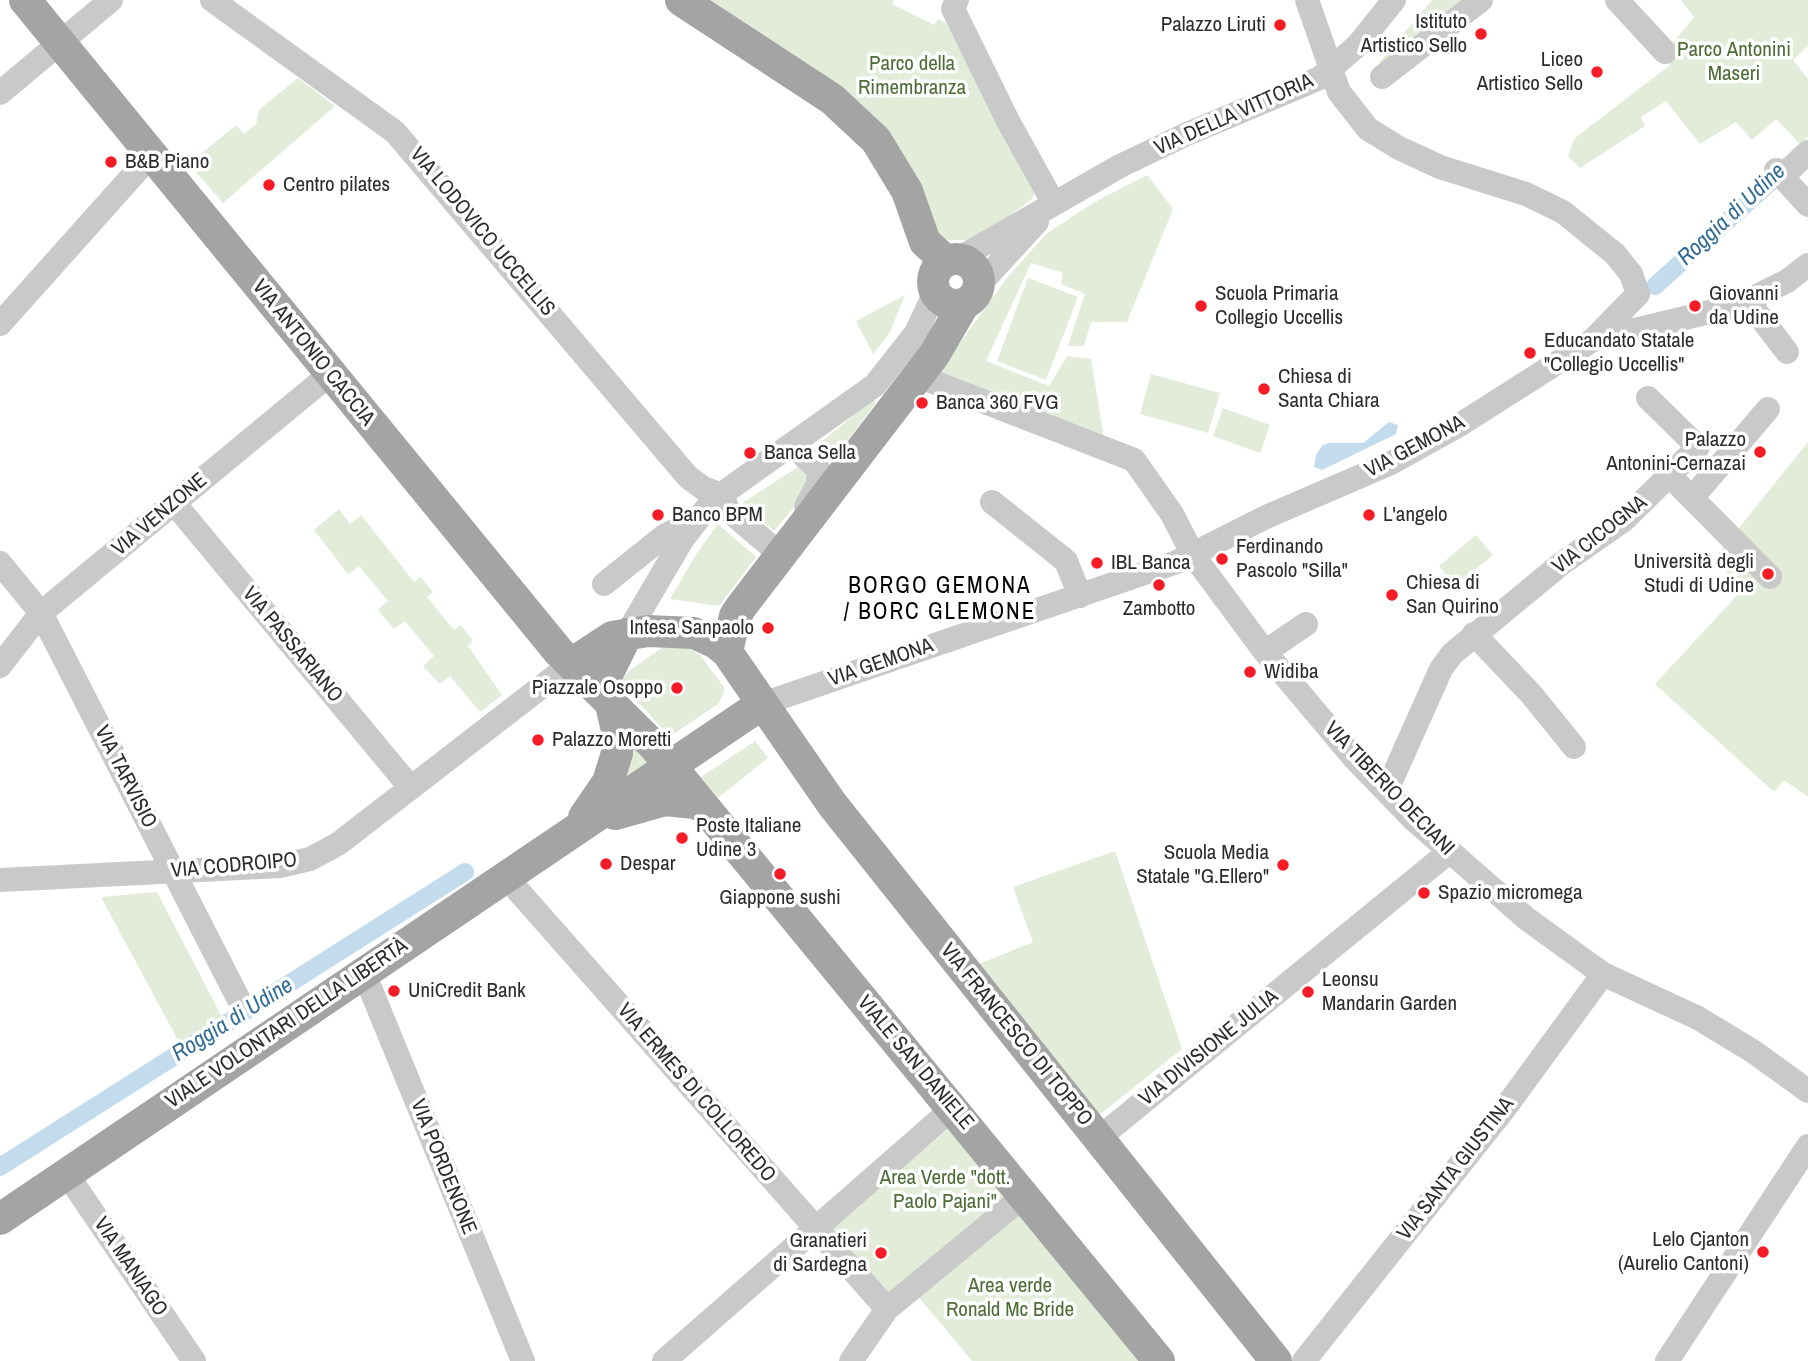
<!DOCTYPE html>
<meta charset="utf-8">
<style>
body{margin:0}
canvas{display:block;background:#fff}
</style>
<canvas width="1808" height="1361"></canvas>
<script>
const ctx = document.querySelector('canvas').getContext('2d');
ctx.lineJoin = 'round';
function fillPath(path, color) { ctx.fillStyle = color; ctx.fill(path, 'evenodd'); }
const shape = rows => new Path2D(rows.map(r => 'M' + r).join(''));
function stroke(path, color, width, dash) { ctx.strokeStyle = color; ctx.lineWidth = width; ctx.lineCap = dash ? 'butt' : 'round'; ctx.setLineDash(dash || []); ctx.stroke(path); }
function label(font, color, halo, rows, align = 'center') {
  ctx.font = font + ' "Archivo Narrow",sans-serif'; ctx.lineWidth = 7; ctx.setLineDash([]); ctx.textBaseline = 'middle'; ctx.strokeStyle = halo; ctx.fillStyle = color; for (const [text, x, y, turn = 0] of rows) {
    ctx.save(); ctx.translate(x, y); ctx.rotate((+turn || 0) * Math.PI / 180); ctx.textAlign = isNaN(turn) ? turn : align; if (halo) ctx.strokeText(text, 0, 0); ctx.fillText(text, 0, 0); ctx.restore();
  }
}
const green = shape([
 [711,0,894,0,892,4,934,25,938,19,946,23,1034,192,1033,198,988,232,970,240,939,240,844,90],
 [1432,0,1466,0,1385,68,1379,63],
 [1681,0,1808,0,1808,46,1793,60,1808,79,1808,137,1800,144,1776,119,1752,140,1736,122,1700,144,1666,101,1641,117,1645,126,1580,168,1568,156,1575,138,1670,65,1662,56,1694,17],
 [298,78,335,106,223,203,189,164,236,125,244,134,256,124,259,110],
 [1147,175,1173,209,1127,322,1091,322,1084,346,1068,346,1085,294,1061,284,1063,273,1031,263,986,361,1049,386,1067,356,1091,359,1104,438,936,376,1007,278,1046,234,1093,203],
 [1028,278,1078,297,1046,380,997,361],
 [905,295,889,334,873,354,856,321],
 [1151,374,1220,393,1208,433,1140,414],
 [875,398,875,404,832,461,815,447],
 [1223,408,1270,425,1260,453,1213,436],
 [1808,442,1808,797,1784,780,1774,792,1655,684,1742,590,1714,559],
 [801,465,809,475,802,498,774,531,742,503],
 [339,509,350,524,361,515,414,582,421,577,433,592,427,597,454,630,461,625,473,641,468,646,502,695,480,712,450,676,440,684,423,666,434,656,405,621,394,629,378,610,388,601,359,566,348,574,314,530],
 [718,524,756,557,719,606,670,599,695,556],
 [1476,535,1493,555,1455,586,1439,566],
 [663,647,688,648,700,655,724,687,724,693,718,704,675,733,665,731,622,685,622,680,629,671],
 [630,740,649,763,606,796],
 [755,741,768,758,718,798,701,777],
 [1115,851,1182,1049,1099,1115,979,964,1033,942,1013,887],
 [157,892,222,1017,180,1044,101,897],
 [951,1127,1008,1196,887,1294,830,1228],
 [1018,1209,1143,1361,972,1361,917,1295]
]);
const water = shape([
 [1389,422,1398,425,1396,434,1322,470,1314,467,1316,455,1322,446,1328,443,1363,443]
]);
const canal = shape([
 [1655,286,1788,166],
 [0,1167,465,872]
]);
const minor = shape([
 [212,0,395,132,688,477,703,488,722,495],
 [957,0,953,9,1008,121,1054,204],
 [1307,0,1339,92,1368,129,1399,148,1440,167,1526,194,1563,212,1615,254,1631,274,1638,294,1594,339],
 [1617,0,1665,52],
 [1382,77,1481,0],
 [0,93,111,0],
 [1776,170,1808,205],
 [1782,177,1808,152],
 [958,259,1120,166,1187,134,1320,78,1358,45,1394,0],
 [980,284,1037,222],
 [1748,301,1787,352],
 [0,324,152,154],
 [918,376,1134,460,1172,514,1193,555,1265,652,1355,759,1413,819,1527,919,1603,974,1698,1018,1754,1052,1808,1091],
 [792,445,819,470,818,484,806,507],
 [1670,476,1770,577],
 [722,495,728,510,781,555,789,539],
 [1692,498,1768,409],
 [992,502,1066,561,1080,596],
 [174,503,410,787],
 [0,563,41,613,238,998],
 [604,584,664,536,694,520],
 [627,634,682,540,712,501,875,385,916,333,935,292],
 [1474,634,1531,694,1574,747],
 [1265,652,1306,624],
 [0,666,41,613,330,374],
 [762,704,1177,562,1266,517,1391,463,1461,424,1593,340,1739,305,1787,281,1808,265],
 [1387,790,1441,669,1452,654,1561,564,1624,520,1698,447,1648,398],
 [506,877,887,1309],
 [0,880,280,866,310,859,338,844,571,664],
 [364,973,523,1361],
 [1099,1138,1449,852],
 [66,1173,194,1361],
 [664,1361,952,1109],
 [851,1361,887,1309,1025,1195],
 [1304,1361,1505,1108,1603,974],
 [1667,1361,1808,1146]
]);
const major = shape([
 [25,0,559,652,655,747,1159,1361],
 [681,0,832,99,876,140,907,191,925,242,946,261],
 '933 282a23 23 0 1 1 46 0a23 23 0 1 1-46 0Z',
 [727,652,735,616,741,607,934,355,964,304],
 [571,664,612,637,648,631,694,633,716,643,727,652,832,804,1276,1361],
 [615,814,665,800,695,803,705,808],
 [584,817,608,782,617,753,618,735,605,679,627,634],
 [0,1219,762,704]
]);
const markers = [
 [1280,25,7,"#f61c26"],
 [1481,34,7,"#f61c26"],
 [1597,72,7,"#f61c26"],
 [111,162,7,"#f61c26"],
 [269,185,7,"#f61c26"],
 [1201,306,7,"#f61c26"],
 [1695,306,7,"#f61c26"],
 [1530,353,7,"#f61c26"],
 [1264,389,7,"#f61c26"],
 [922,403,7,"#f61c26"],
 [1760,452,7,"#f61c26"],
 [750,453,7,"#f61c26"],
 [658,515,7,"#f61c26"],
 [1369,515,7,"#f61c26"],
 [1222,559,7,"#f61c26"],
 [1097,563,7,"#f61c26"],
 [1768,574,7,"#f61c26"],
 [1159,585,7,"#f61c26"],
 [1392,595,7,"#f61c26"],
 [768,628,7,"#f61c26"],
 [1250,672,7,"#f61c26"],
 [677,688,7,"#f61c26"],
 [538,740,7,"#f61c26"],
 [682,838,7,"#f61c26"],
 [606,864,7,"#f61c26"],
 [1283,865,7,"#f61c26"],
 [780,874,7,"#f61c26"],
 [1424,893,7,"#f61c26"],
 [394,991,7,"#f61c26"],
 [1308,992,7,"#f61c26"],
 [1763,1252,7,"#f61c26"],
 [881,1253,7,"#f61c26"]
];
const poiNames = [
 ["Istituto",1467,22,"right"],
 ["Artistico Sello",1467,46,"right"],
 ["Palazzo Liruti",1266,25,"right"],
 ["Liceo",1583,60,"right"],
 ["Artistico Sello",1583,84,"right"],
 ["B&B Piano",125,162],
 ["Centro pilates",283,185],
 ["Scuola Primaria",1215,294],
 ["Collegio Uccellis",1215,318],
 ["Giovanni",1709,294],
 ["da Udine",1709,318],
 ["Educandato Statale",1544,341],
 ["\"Collegio Uccellis\"",1544,365],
 ["Chiesa di",1278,377],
 ["Santa Chiara",1278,401],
 ["Banca 360 FVG",936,403],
 ["Palazzo",1746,440,"right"],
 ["Antonini-Cernazai",1746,464,"right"],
 ["Banca Sella",764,453],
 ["Banco BPM",672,515],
 ["L'angelo",1383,515],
 ["Ferdinando",1236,547],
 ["Pascolo \"Silla\"",1236,571],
 ["Università degli",1754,562,"right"],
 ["Studi di Udine",1754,586,"right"],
 ["IBL Banca",1111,563],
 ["Chiesa di",1406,583],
 ["San Quirino",1406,607],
 ["Zambotto",1159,609,"center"],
 ["Intesa Sanpaolo",754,628,"right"],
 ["Widiba",1264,672],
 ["Piazzale Osoppo",663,688,"right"],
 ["Palazzo Moretti",552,740],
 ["Poste Italiane",696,826],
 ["Udine 3",696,850],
 ["Scuola Media",1269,853,"right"],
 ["Statale \"G.Ellero\"",1269,877,"right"],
 ["Despar",620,864],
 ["Spazio micromega",1438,893],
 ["Giappone sushi",780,898,"center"],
 ["Leonsu",1322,980],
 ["Mandarin Garden",1322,1004],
 ["UniCredit Bank",408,991],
 ["Lelo Cjanton",1749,1240,"right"],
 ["(Aurelio Cantoni)",1749,1264,"right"],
 ["Granatieri",867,1241,"right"],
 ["di Sardegna",867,1265,"right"]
];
const parkNames = [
 ["Parco Antonini",1734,50],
 ["Maseri",1734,74],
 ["Parco della",912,64],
 ["Rimembranza",912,88],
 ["Area Verde \"dott.",945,1178],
 ["Paolo Pajani\"",945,1202],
 ["Area verde",1010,1286],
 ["Ronald Mc Bride",1010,1310]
];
const streetNames = [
 ["VIA DELLA VITTORIA",1234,115,-24],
 ["VIA LODOVICO UCCELLIS",482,232,50],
 ["VIA ANTONIO CACCIA",313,353,51],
 ["VIA GEMONA",1415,447,-28],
 ["VIA VENZONE",160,515,-40],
 ["VIA CICOGNA",1600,535,-38],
 ["VIA PASSARIANO",292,645,50],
 ["VIA GEMONA",881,663,-19],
 ["VIA TARVISIO",125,777,63],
 ["VIA TIBERIO DECIANI",1389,789,46],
 ["VIA CODROIPO",234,866,-5],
 ["VIALE VOLONTARI DELLA LIBERTÀ",287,1024,-34],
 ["VIA FRANCESCO DI TOPPO",1016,1035,51],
 ["VIA DIVISIONE JULIA",1209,1048,-39],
 ["VIALE SAN DANIELE",915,1063,50],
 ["VIA ERMES DI COLLOREDO",696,1093,49],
 ["VIA PORDENONE",443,1167,68],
 ["VIA SANTA GIUSTINA",1456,1169,-52],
 ["VIA MANIAGO",130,1267,56]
];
const waterNames = [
 ["Roggia di Udine",1732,215,-43],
 ["Roggia di Udine",233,1020,-32]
];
const neighbourhoodNames = [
 ["BORGO GEMONA",940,587],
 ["/ BORC GLEMONE",940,613]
];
fillPath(green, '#e2ecd8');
fillPath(water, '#c2dcee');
stroke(canal, '#c2dcee', 18);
stroke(minor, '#c9c9c9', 24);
stroke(major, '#a4a4a4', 32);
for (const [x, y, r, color] of markers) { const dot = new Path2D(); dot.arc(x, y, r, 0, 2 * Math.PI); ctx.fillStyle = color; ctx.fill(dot); stroke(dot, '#fff', 2.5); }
label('21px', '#2c2c2c', '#fff', poiNames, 'left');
label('21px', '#4e6c36', '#fff', parkNames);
label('21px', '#2c2c2c', '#fff', streetNames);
label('italic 23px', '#336d95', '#fff', waterNames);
ctx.letterSpacing = '2px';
label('23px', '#000', '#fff', neighbourhoodNames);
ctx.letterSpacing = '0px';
</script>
